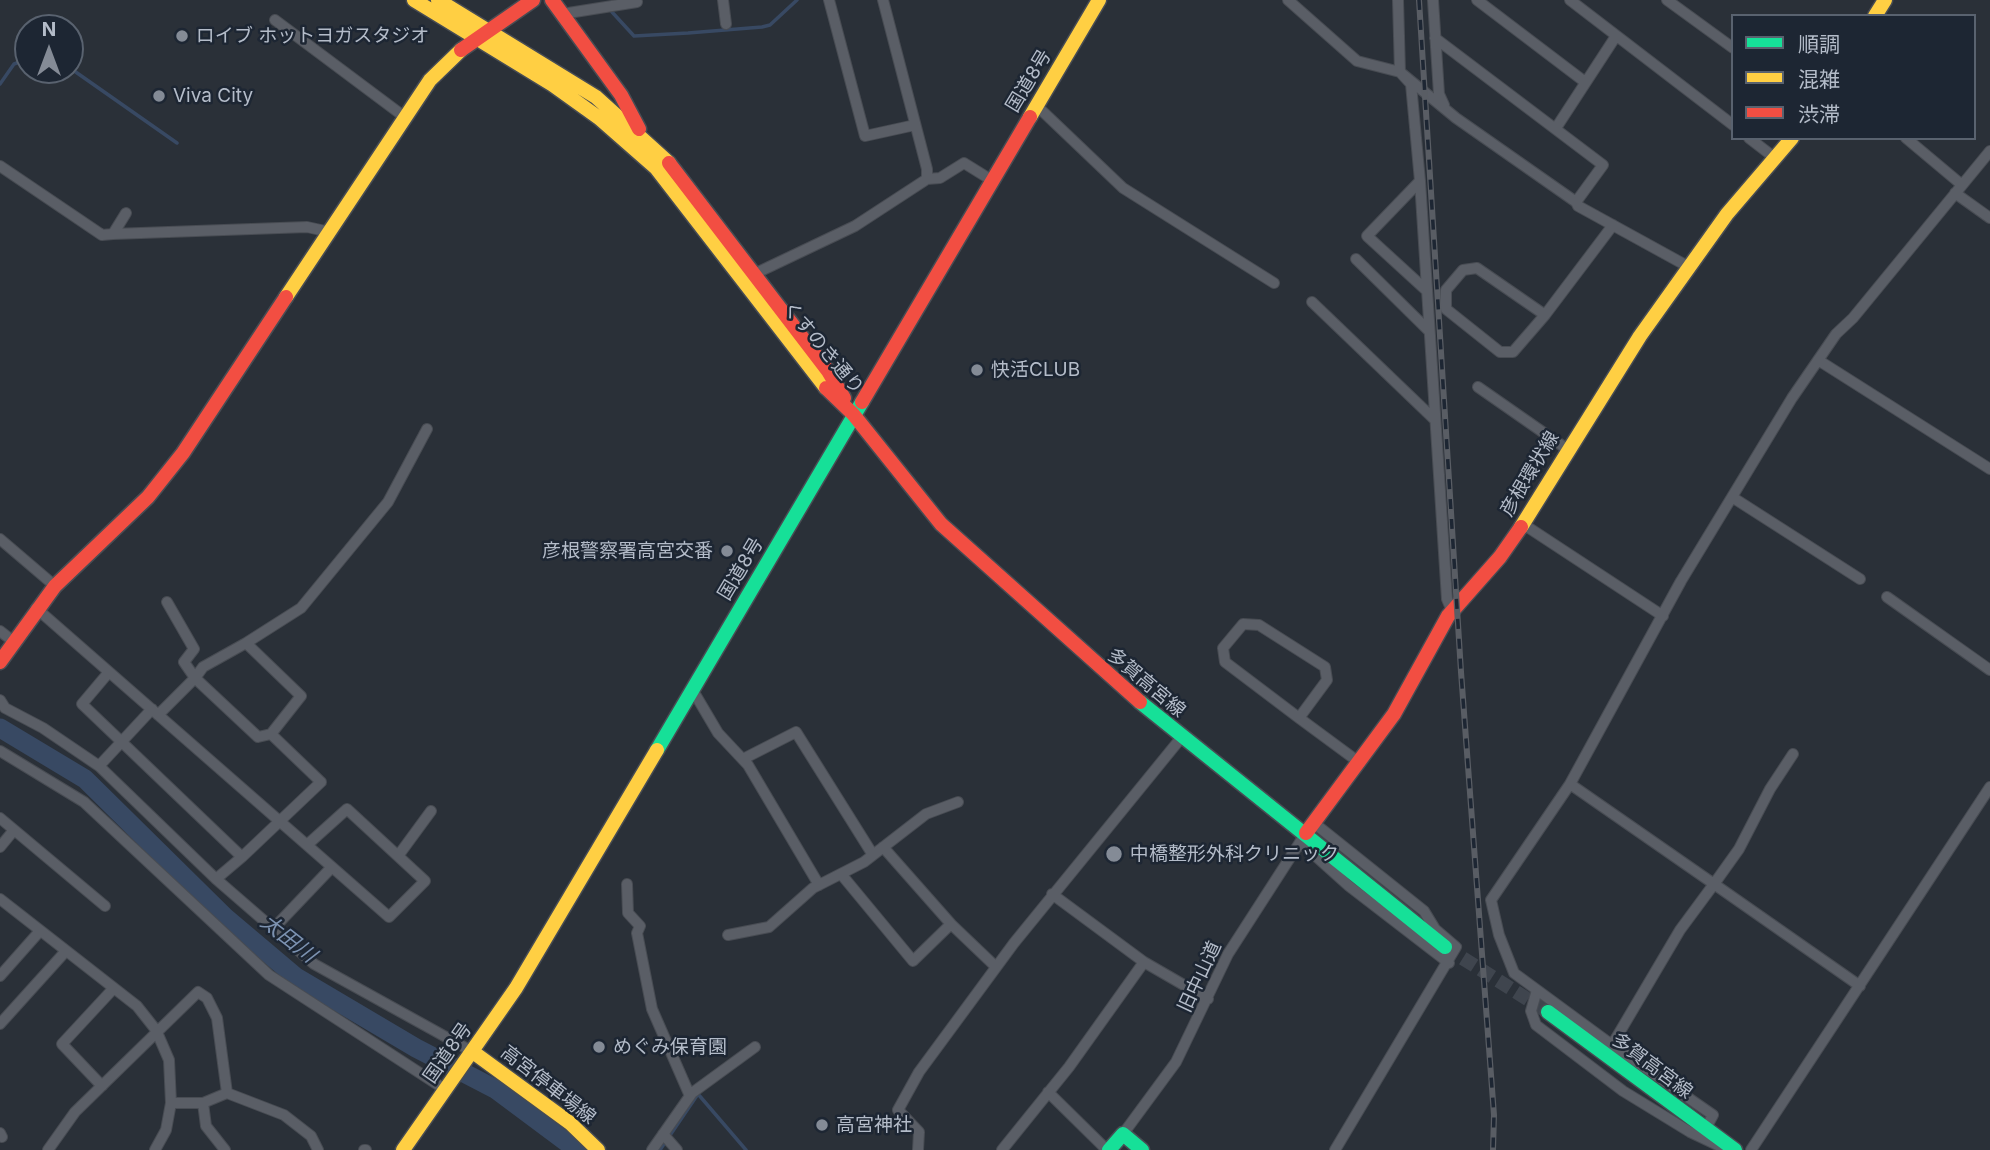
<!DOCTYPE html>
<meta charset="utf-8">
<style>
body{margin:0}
#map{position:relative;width:1990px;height:1150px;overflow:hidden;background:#2a3038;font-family:Inter,"Noto Sans JP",sans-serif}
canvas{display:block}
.legend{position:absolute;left:1731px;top:14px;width:245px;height:126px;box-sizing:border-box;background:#1d2633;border:2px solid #59626f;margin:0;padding:9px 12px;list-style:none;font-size:21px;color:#b4bcc9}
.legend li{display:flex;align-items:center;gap:14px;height:35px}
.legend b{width:35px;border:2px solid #59626f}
.north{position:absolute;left:14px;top:14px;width:70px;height:70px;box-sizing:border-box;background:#1d2633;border:2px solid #59626f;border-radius:50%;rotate:0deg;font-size:19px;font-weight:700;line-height:28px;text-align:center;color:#b4bcc9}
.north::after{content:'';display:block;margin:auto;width:24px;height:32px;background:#848b96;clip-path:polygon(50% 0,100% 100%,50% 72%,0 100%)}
</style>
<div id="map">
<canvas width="1990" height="1150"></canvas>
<ul class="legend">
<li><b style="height:9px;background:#16e098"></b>順調</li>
<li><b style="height:9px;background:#ffcf43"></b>混雑</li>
<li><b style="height:9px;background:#f24e42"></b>渋滞</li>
</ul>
<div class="north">N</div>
</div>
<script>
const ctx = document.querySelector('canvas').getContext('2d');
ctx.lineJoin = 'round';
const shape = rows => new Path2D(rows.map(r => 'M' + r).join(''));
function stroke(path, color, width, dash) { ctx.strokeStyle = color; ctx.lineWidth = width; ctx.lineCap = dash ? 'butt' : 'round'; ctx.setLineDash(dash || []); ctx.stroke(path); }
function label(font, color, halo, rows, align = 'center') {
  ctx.font = font + ' Inter,"Noto Sans JP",sans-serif'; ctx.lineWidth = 5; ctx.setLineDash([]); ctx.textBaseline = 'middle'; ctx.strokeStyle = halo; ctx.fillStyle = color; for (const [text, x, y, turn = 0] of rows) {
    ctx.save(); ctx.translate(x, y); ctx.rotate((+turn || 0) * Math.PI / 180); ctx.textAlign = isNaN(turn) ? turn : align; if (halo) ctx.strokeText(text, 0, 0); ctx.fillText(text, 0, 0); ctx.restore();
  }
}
const stream = shape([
 [612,12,634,36,688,33,762,27,770,25,797,0],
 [70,68,177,143],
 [0,84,14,64,28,59],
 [660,1150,698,1094,746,1150]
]);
const river = shape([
 [0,728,85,779,225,917,296,977,416,1048,495,1089,577,1150]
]);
const secondaryTunnel = shape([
 [1445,947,1548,1012]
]);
const street = shape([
 [723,0,726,24],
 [829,0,865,136,915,125],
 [1288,0,1357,61,1400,72,1456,118,1576,202,1578,206,1689,267],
 [1398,0,1400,72,1411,84,1420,181,1447,599,1452,611],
 [1433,0,1439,94,1444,105],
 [1477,0,1585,82],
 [1570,0,1733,125],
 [1667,0,1733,48],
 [562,14,637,2],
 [275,20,406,118],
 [1435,38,1603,165,1576,202],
 [1037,106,1123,188,1274,283],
 [1556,128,1616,36],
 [1749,138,1775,158],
 [1906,138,1962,185],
 [0,166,102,235,113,234,126,213],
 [927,179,940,178,964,163,993,181],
 [1420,181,1367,236,1426,290],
 [1955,193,1990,218],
 [113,234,307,227,330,232],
 [1356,259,1428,330],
 [750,276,855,226,927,179,927,169,883,0],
 [1312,302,1435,420],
 [1545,315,1477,268,1463,270,1446,290,1446,309,1500,352,1513,352,1545,315,1613,225],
 [1818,360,1990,469],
 [1478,387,1567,449],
 [1732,497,1860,579],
 [1523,524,1663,616],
 [0,539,55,586],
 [1887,597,1990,670],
 [36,608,332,867,389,917,425,881,347,809,307,845],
 [0,631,14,642],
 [246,643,301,608,388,502,427,429],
 [109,672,82,704,242,857,321,782,271,734,301,696,246,643,203,667,195,678,258,737,271,734],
 [692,689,718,733,748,765,819,885],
 [0,700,5,708,43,728,99,766,216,879,314,964,473,1052],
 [158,715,195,678,184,662,194,649,167,602],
 [1299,718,1327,680,1325,667,1259,625,1243,624,1223,648,1225,662,1299,718,1360,763],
 [0,751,84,802,269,975,446,1090],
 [1793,754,1770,789,1739,849,1714,884,1680,930,1612,1045,1514,973,1499,935,1491,900,1570,784,1714,884,1860,986],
 [743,759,796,732,873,855],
 [99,766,152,709],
 [1570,784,1681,581,1792,398,1836,334,1853,318,1990,151],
 [0,818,105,906],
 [1314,823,1424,911,1435,929,1456,947,1335,1150],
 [1300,842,1349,886,1449,963],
 [0,847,14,830],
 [398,856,431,811],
 [841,874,913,961,951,924,883,847],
 [216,879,242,857],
 [627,884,628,913,640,926,637,933,652,1009,690,1096],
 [1052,894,1144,962,1208,999],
 [0,899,137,1006,156,1030,169,1060,171,1103,166,1130,155,1150],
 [951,924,996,967],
 [272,930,332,867],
 [728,935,769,927,813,888,864,862,926,814,958,802],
 [0,976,39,932],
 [1537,990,1531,1011,1536,1025,1623,1091,1690,1132,1728,1150],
 [0,1024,65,952],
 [1612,1045,1713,1115,1705,1130],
 [102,1086,62,1044,113,989],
 [1048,1092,1107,1150],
 [227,1093,284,1115,311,1136,318,1150],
 [171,1103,203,1103],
 [0,1133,2,1137],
 [663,1134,677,1150],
 [1123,1134,1176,1062,1228,954,1306,833],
 [48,1150,75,1112,198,992,207,998,217,1018,227,1093,203,1103,206,1126,225,1150],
 [364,1150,366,1150],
 [652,1150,692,1093,755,1047],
 [918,1150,919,1132,898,1110,919,1072,1014,943,1181,738],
 [1002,1150,1069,1067,1144,962],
 [1751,1150,1990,787]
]);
const fast = shape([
 [1140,702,1445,947],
 [657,750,862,402],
 [1548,1012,1735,1150],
 [1109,1150,1123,1134,1142,1150]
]);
const slow = shape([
 [414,0,553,85,599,118,656,168,826,388],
 [438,0,596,97,669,163],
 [1875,16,1885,0],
 [1030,117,1099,0],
 [286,297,430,80,461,50],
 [1521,527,1640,336,1727,214,1792,138],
 [473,1052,570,1123,598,1150],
 [403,1150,516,988,657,750]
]);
const jam = shape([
 [552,0,621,95,639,129],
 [461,50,533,0],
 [669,163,828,371,844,398],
 [826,388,853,414,941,524,1140,702],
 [862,402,1030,117],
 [0,662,55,586,148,497,183,453,286,297],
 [1306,833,1394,714,1448,616,1500,557,1521,527]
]);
const rail = shape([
 [1419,0,1461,672,1494,1115,1493,1150]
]);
const markers = [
 [182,36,7,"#848b96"],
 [159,96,7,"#848b96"],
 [977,370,7,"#848b96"],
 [727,551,7,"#848b96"],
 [1114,854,9,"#848b96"],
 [599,1047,7,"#848b96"],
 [822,1125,7,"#848b96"]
];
const poiNames = [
 ["ロイブ ホットヨガスタジオ",196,36],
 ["Viva City",173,96],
 ["快活CLUB",991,370],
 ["彦根警察署高宮交番",713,551,"right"],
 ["中橋整形外科クリニック",1130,854],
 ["めぐみ保育園",613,1047],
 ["高宮神社",836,1125]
];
const streetNames = [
 ["国道8号",1029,81,-59],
 ["くすのき通り",823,348,50],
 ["彦根環状線",1530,474,-59],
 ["国道8号",741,569,-59],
 ["多賀高宮線",1146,683,40],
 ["旧中山道",1200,977,-65],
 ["国道8号",448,1053,-55],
 ["多賀高宮線",1652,1066,37],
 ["高宮停車場線",548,1085,38]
];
const waterNames = [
 ["太田川",288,939,38]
];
stroke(stream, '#384963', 3.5);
stroke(river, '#384963', 19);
stroke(secondaryTunnel, '#3f454e', 14, [14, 7]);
stroke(street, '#484c53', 12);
stroke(fast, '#484c53', 17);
stroke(slow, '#484c53', 17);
stroke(jam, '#484c53', 17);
stroke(street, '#5a5e66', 10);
stroke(fast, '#16e098', 14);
stroke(slow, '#ffcf43', 14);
stroke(jam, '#f24e42', 14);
stroke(rail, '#595d64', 6);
stroke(rail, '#1d2633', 3.5, [10]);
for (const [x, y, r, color] of markers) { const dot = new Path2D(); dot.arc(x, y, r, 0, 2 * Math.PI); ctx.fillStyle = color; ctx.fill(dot); stroke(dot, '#1d2633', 2.5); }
label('19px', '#b4bcc9', '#1d2633', poiNames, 'left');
label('19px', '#b4bcc9', '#1d2633', streetNames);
label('italic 21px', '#7c92b1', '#1d2633', waterNames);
</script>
